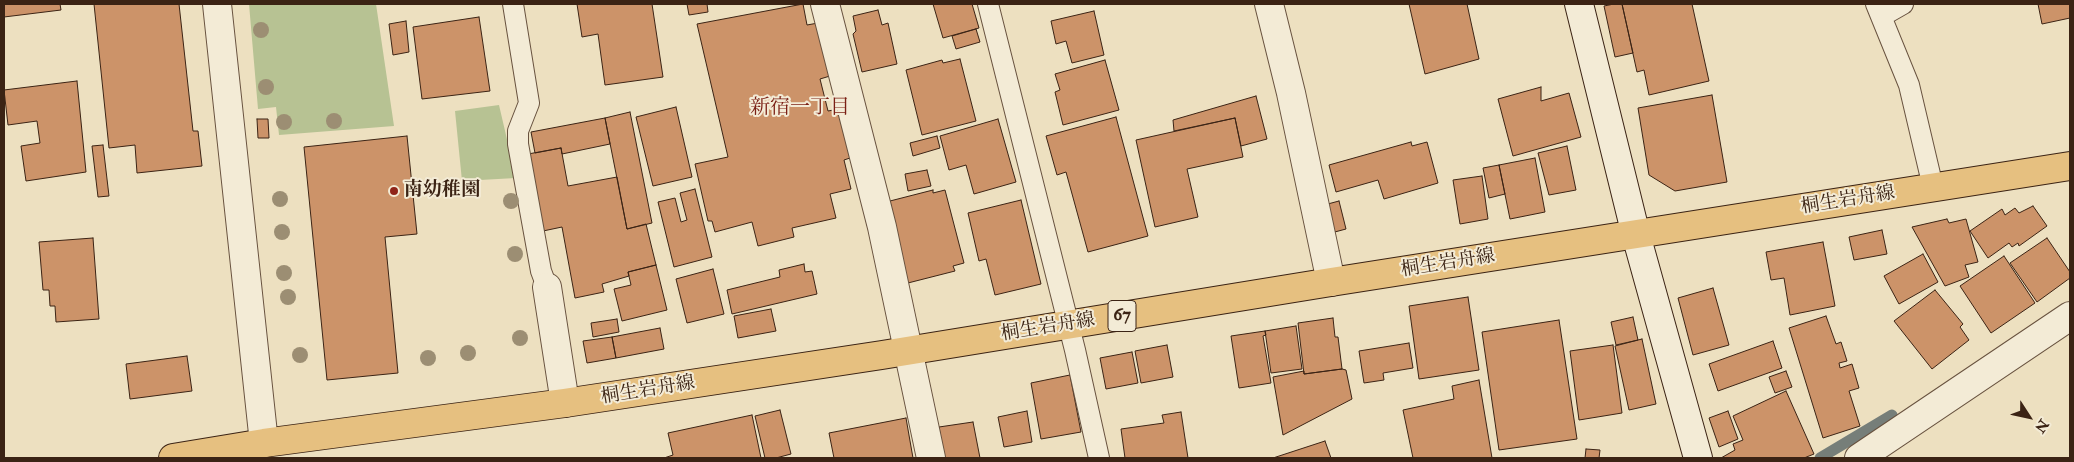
<!DOCTYPE html>
<meta charset="utf-8">
<style>
body{margin:0}
#map{position:relative;width:2074px;height:462px;overflow:hidden;background:#ede0c0;font-family:"IM FELL Double Pica",serif}
canvas{display:block}
.frame{position:absolute;inset:0;border:5px solid #3b2314;pointer-events:none}
.north{position:absolute;left:2004px;top:392px;width:50px;height:50px;-webkit-text-stroke:4px #f3ebd6;paint-order:stroke;rotate:125deg;font-size:14px;font-weight:700;line-height:20px;text-align:center;color:#3b2314}
.north::after{content:'';display:block;margin:auto;width:18px;height:22px;background:#3b2314;clip-path:polygon(50% 0,100% 100%,50% 72%,0 100%)}
</style>
<div id="map">
<canvas width="2074" height="462"></canvas>
<div class="frame"></div>
<div class="north">N</div>
</div>
<script>
const ctx = document.querySelector('canvas').getContext('2d');
ctx.lineJoin = 'round';
function fillPath(path, color) { ctx.fillStyle = color; ctx.fill(path, 'evenodd'); }
const shape = rows => new Path2D(rows.map(r => 'M' + r).join(''));
function stroke(path, color, width, dash) { ctx.strokeStyle = color; ctx.lineWidth = width; ctx.lineCap = dash ? 'butt' : 'round'; ctx.setLineDash(dash || []); ctx.stroke(path); }
function label(font, color, halo, rows, align = 'center') {
  ctx.font = font + ' "IM FELL Double Pica","Noto Serif JP",serif'; ctx.lineWidth = 4; ctx.setLineDash([]); ctx.textBaseline = 'middle'; ctx.strokeStyle = halo; ctx.fillStyle = color; for (const [text, x, y, turn = 0] of rows) {
    ctx.save(); ctx.translate(x, y); ctx.rotate((+turn || 0) * Math.PI / 180); ctx.textAlign = isNaN(turn) ? turn : align; if (halo) ctx.strokeText(text, 0, 0); ctx.fillText(text, 0, 0); ctx.restore();
  }
}
const green = shape([
 [249,4,376,4,394,126,279,135,276,107,258,109],
 [499,105,516,178,462,181,455,111]
]);
const stream = shape([
 [1820,458,1892,415]
]);
const building = shape([
 [4,4,60,4,61,10,4,17,4,4],
 [94,4,179,4,193,131,198,131,202,166,137,173,135,145,109,148,94,4],
 [577,4,652,4,663,77,605,85,598,34,582,37,577,4],
 [687,4,707,4,708,12,689,15,687,4],
 [803,4,807,25,818,23,830,76,820,79,828,111,839,109,850,158,844,160,851,189,830,194,836,218,792,228,794,237,758,246,752,222,715,232,712,221,708,221,695,164,728,157,697,24,803,4],
 [933,4,972,4,979,28,943,38,933,4],
 [1409,4,1467,4,1479,59,1425,74,1409,4],
 [1614,4,1622,4,1633,53,1615,57,1604,6,1614,4],
 [1622,4,1692,4,1709,81,1649,95,1644,70,1637,72,1622,4],
 [2038,4,2070,4,2070,18,2042,24,2038,4],
 [878,10,882,25,888,23,897,64,862,72,853,34,856,31,853,16,878,10],
 [1094,11,1104,55,1072,63,1066,41,1056,44,1051,21,1094,11],
 [479,17,490,91,422,99,413,27,479,17],
 [406,21,409,52,393,55,389,24,406,21],
 [976,29,980,42,956,49,952,36,976,29],
 [960,59,976,121,922,135,906,70,942,60,943,63,960,59],
 [1105,60,1119,110,1063,125,1055,92,1060,90,1055,74,1105,60],
 [77,81,86,172,26,181,21,146,40,143,37,121,8,125,4,90,77,81],
 [1541,87,1541,101,1569,93,1581,137,1513,156,1498,99,1541,87],
 [1712,95,1727,182,1675,191,1649,175,1638,108,1712,95],
 [1256,96,1267,139,1241,146,1235,118,1174,131,1173,120,1256,96],
 [676,107,692,177,653,186,636,117,676,107],
 [630,112,652,223,627,229,605,118,630,112],
 [1116,117,1148,236,1088,252,1066,172,1057,175,1046,136,1116,117],
 [605,118,610,144,562,154,561,148,535,153,531,132,605,118],
 [1235,118,1243,157,1187,169,1198,217,1155,227,1136,140,1235,118],
 [257,119,268,119,269,138,258,138,257,119],
 [998,119,1016,182,974,194,966,165,949,170,940,136,998,119],
 [407,136,417,234,385,237,398,373,327,380,304,147,407,136],
 [937,136,940,148,913,156,910,143,937,136],
 [1411,142,1412,146,1427,142,1438,183,1384,199,1378,180,1336,192,1329,165,1411,142],
 [103,145,109,196,98,197,92,146,103,145],
 [1567,146,1576,190,1549,195,1538,153,1567,146],
 [561,148,568,186,617,177,627,229,646,224,656,265,628,272,629,276,602,284,604,292,575,298,562,227,543,231,528,154,561,148],
 [1535,158,1545,212,1510,219,1499,165,1535,158],
 [1499,165,1505,194,1489,198,1483,168,1499,165],
 [927,170,931,186,908,191,905,174,927,170],
 [1482,176,1488,219,1460,224,1453,180,1482,176],
 [695,189,712,257,674,267,658,202,675,198,681,222,687,220,680,193,695,189],
 [933,190,933,193,945,190,964,263,953,266,955,271,904,284,887,217,893,215,890,201,933,190],
 [1021,200,1041,284,995,295,986,259,979,261,968,213,1021,200],
 [1339,201,1346,229,1331,233,1324,205,1339,201],
 [2033,206,2047,226,2019,246,2018,243,2012,247,2009,243,1988,258,1970,231,2002,209,2005,215,2015,208,2019,213,2033,206],
 [1947,219,1949,223,1966,219,1978,262,1965,265,1969,277,1945,286,1912,227,1947,219],
 [1882,230,1887,254,1854,260,1849,237,1882,230],
 [93,238,99,319,56,322,55,306,50,306,49,290,43,290,39,242,93,238],
 [2047,238,2070,272,2070,278,2037,302,2010,263,2047,238],
 [1823,242,1835,306,1790,315,1784,278,1771,280,1766,252,1823,242],
 [1923,254,1938,282,1899,304,1884,276,1923,254],
 [2004,256,2035,303,1991,333,1960,286,2004,256],
 [804,264,805,272,812,271,817,294,732,314,727,290,780,277,779,270,804,264],
 [656,265,667,310,622,321,614,289,631,285,628,272,656,265],
 [713,269,724,314,687,323,676,279,713,269],
 [1713,288,1729,345,1693,355,1678,298,1713,288],
 [1935,290,1963,324,1960,327,1969,340,1932,369,1894,321,1935,290],
 [1468,297,1479,370,1419,379,1409,306,1468,297],
 [771,309,776,331,738,338,734,316,771,309],
 [1826,316,1836,344,1841,342,1847,361,1839,363,1840,368,1852,364,1859,388,1849,391,1860,426,1823,438,1789,328,1826,316],
 [1633,317,1638,340,1616,345,1611,322,1633,317],
 [1333,318,1335,337,1338,337,1342,369,1304,374,1298,323,1333,318],
 [617,319,619,332,593,337,591,323,617,319],
 [1559,320,1577,439,1499,450,1482,332,1559,320],
 [1296,326,1302,369,1271,373,1265,331,1296,326],
 [660,328,664,349,616,358,612,337,660,328],
 [1265,331,1266,335,1263,336,1271,383,1239,388,1231,336,1265,331],
 [612,337,616,358,587,363,583,341,612,337],
 [1642,339,1656,404,1629,410,1615,346,1642,339],
 [1773,341,1782,368,1718,391,1709,364,1773,341],
 [1409,343,1413,368,1383,373,1384,380,1364,383,1359,351,1409,343],
 [1167,345,1173,377,1141,383,1135,351,1167,345],
 [1613,345,1622,413,1579,420,1570,351,1613,345],
 [1132,352,1138,383,1106,389,1100,358,1132,352],
 [187,356,192,391,130,399,126,364,187,356],
 [1342,369,1346,370,1352,399,1283,435,1273,377,1304,371,1304,374,1342,369],
 [1786,371,1792,387,1775,393,1769,377,1786,371],
 [1070,375,1081,432,1041,439,1031,383,1070,375],
 [1479,380,1492,458,1413,458,1403,410,1454,399,1452,386,1479,380],
 [1786,391,1814,454,1804,458,1721,458,1735,450,1733,444,1743,440,1733,416,1786,391],
 [780,410,791,454,776,458,765,458,755,416,780,410],
 [1027,411,1032,442,1004,447,998,417,1027,411],
 [1728,411,1738,439,1719,447,1709,418,1728,411],
 [1181,412,1188,458,1125,458,1121,429,1164,423,1162,415,1181,412],
 [752,415,761,458,664,458,673,455,668,433,752,415],
 [906,418,913,458,834,458,829,433,906,418],
 [973,422,980,458,944,458,939,427,973,422],
 [1325,441,1331,458,1273,458,1325,441],
 [1586,449,1600,450,1599,458,1585,458,1586,449]
]);
const lane = shape([
 [513,4,529,103,518,131,518,144,541,271,547,287],
 [988,4,1075,350,1099,458],
 [1876,4,1909,85,1933,187],
 [1882,16,1903,4]
]);
const street = shape([
 [217,4,264,443],
 [825,4,882,227,931,458],
 [1269,4,1291,93,1331,282],
 [547,287,565,403],
 [1859,458,2070,316]
]);
const secondary = shape([
 [1579,4,1636,235,1698,458]
]);
const primary = shape([
 [173,458,264,443,565,403,882,355,1331,282,2070,166]
]);
const trees = [
 [261,30],
 [266,87],
 [334,121],
 [284,122],
 [280,199],
 [511,201],
 [282,232],
 [515,254],
 [284,273],
 [288,297],
 [520,338],
 [468,353],
 [300,355],
 [428,358]
];
const markers = [
 [394,191,5,"#8f2418"]
];
const shields = [
 [1122,316,28]
];
const shieldNames = [
 ["67",1122,316]
];
const poiNames = [
 ["南幼稚園",404,191]
];
const streetNames = [
 ["桐生岩舟線",1848,201,-9],
 ["桐生岩舟線",1448,264,-9],
 ["桐生岩舟線",1048,328,-9],
 ["桐生岩舟線",648,391,-9]
];
const neighbourhoodNames = [
 ["新宿一丁目",800,109]
];
fillPath(green, '#b7c293');
stroke(stream, '#767e79', 11);
fillPath(building, '#cc9369');
stroke(building, '#3b2314', 1);
stroke(lane, '#68523f', 22);
stroke(street, '#68523f', 30);
stroke(secondary, '#3b2314', 30);
stroke(primary, '#3b2314', 30);
stroke(lane, '#f3ebd6', 20);
stroke(street, '#f3ebd6', 28);
stroke(secondary, '#f3ebd6', 28);
stroke(primary, '#e6c080', 28);
ctx.fillStyle = '#9c8e73';
for (const [x, y] of trees) { ctx.beginPath(); ctx.arc(x, y, 8, 0, 2 * Math.PI); ctx.fill(); }
for (const [x, y, r, color] of markers) { const dot = new Path2D(); dot.arc(x, y, r, 0, 2 * Math.PI); ctx.fillStyle = color; ctx.fill(dot); stroke(dot, '#f3ebd6', 2); }
for (const [x, y, w] of shields) { const box = new Path2D(); box.roundRect(x - w / 2, y - 15.5, w, 31, 4); ctx.fillStyle = '#f3ebd6'; ctx.fill(box); stroke(box, '#3b2314', 1); }
label('bold 18px', '#3b2314', null, shieldNames);
label('bold 19px', '#3b2314', '#f3ebd6', poiNames, 'left');
label('19px', '#3b2314', '#f3ebd6', streetNames);
label('20px', '#7a1f14', '#f3ebd6', neighbourhoodNames);
</script>
